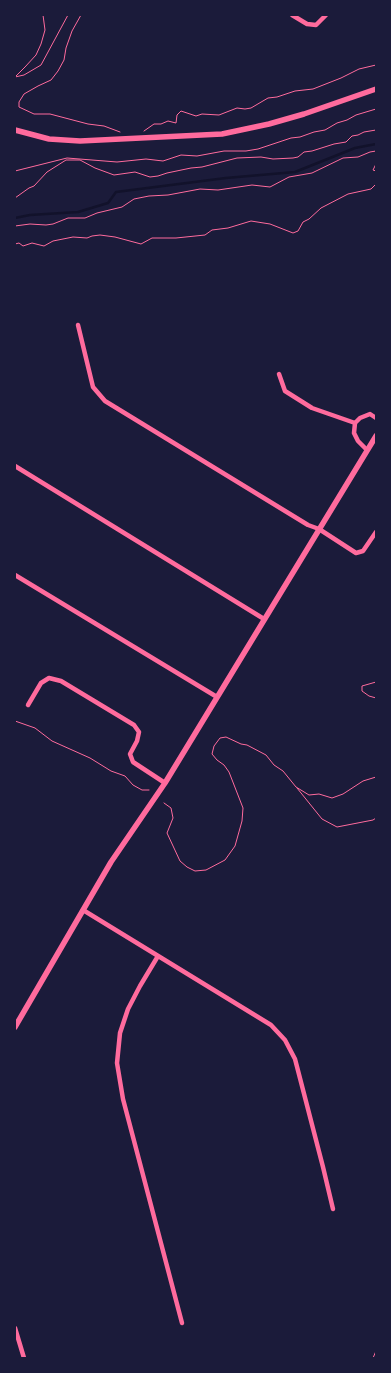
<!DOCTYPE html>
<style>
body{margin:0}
#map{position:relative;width:391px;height:1373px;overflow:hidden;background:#1b1b3a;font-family:Lato,sans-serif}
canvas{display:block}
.frame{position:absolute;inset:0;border:16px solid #1b1b3a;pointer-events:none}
</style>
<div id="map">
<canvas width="391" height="1373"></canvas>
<div class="frame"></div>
</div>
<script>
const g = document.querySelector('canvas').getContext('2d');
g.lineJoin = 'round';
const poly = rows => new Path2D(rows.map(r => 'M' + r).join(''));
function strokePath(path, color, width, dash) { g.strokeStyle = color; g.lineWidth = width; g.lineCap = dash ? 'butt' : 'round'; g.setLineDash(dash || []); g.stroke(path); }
strokePath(poly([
 [15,218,30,215,78,212,108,203,116,192,226,178,295,172,355,148,376,144]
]), '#12122b', 2.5);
strokePath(poly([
 [81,15,72,31,66,48,64,60,58,71,51,80,38,86,24,94,19,102,19,107,34,114,50,114,88,124,104,126,120,132],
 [15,16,17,15],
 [16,76,25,67,36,55,41,44,45,30,43,15],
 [15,77,24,75,41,65,68,15],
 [144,131,154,124,161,124,168,121,176,123,177,115,181,111,196,116,202,114,219,115,237,108,245,109,251,108,268,98,277,97,295,91,313,89,341,78,359,69,376,65],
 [376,164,373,170,376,171],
 [15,171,67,158,117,162,146,159,163,161,181,155,197,156,224,151,246,151,258,149,291,138,300,137,314,132,325,130,337,123,347,120,356,115,376,109],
 [15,198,29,188,34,186,47,172,66,160,80,160,95,168,114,175,135,172,150,177,158,176,167,173,191,168,202,167,237,158,261,157,273,159,293,158,298,157,304,152,312,151,334,144,346,142,352,136,358,135,364,132,376,130],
 [15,226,30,224,46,225,53,224,68,218,85,218,97,213,122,207,134,199,149,196,168,195,200,189,218,190,252,185,270,187,289,177,312,173,343,158,358,157,370,152,376,151],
 [15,244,19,243,23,246,32,243,44,246,53,241,73,237,87,238,92,236,100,235,115,237,141,244,152,238,176,238,205,235,212,230,228,228,251,221,270,224,293,233,298,231,303,222,309,219,321,208,348,194,371,189,376,184],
 [376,682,362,686,362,691,369,696,376,698],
 [15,721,35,728,52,741,90,758,111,771,125,776,133,785,142,790,149,790],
 [297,788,322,819,337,827,373,820,376,818],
 [164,803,171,808,173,818,167,833,180,861,187,867,195,871,206,870,225,860,235,846,242,821,243,808,229,772,224,765,217,760,212,754,214,746,220,738,226,737,241,744,247,745,266,755,274,765,283,771,296,787,309,795,319,794,332,798,343,794,363,781,376,777],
 [373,1358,376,1351]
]), '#ff6b9d', 1);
strokePath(poly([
 [292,15,307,24,316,25,326,15],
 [78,325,93,387,105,401,308,525,319,529,356,553,363,551,376,532],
 [279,374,285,391,312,408,355,423],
 [367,450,358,441,354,433,355,423,360,418,370,414,376,418],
 [15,466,264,619],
 [15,575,217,697],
 [28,705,41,683,49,678,61,681,134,725,139,732,137,741,130,754,133,762,165,783],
 [83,910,271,1025,285,1040,295,1059,323,1167,333,1209],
 [158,956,140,986,128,1009,120,1033,117,1063,123,1099,182,1323],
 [15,1328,24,1358]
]), '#ff6b9d', 4.5);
strokePath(poly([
 [15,130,49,139,80,141,222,134,269,124,304,114,376,89],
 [15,1027,111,862,165,783,376,436]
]), '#ff6b9d', 5.5);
</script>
